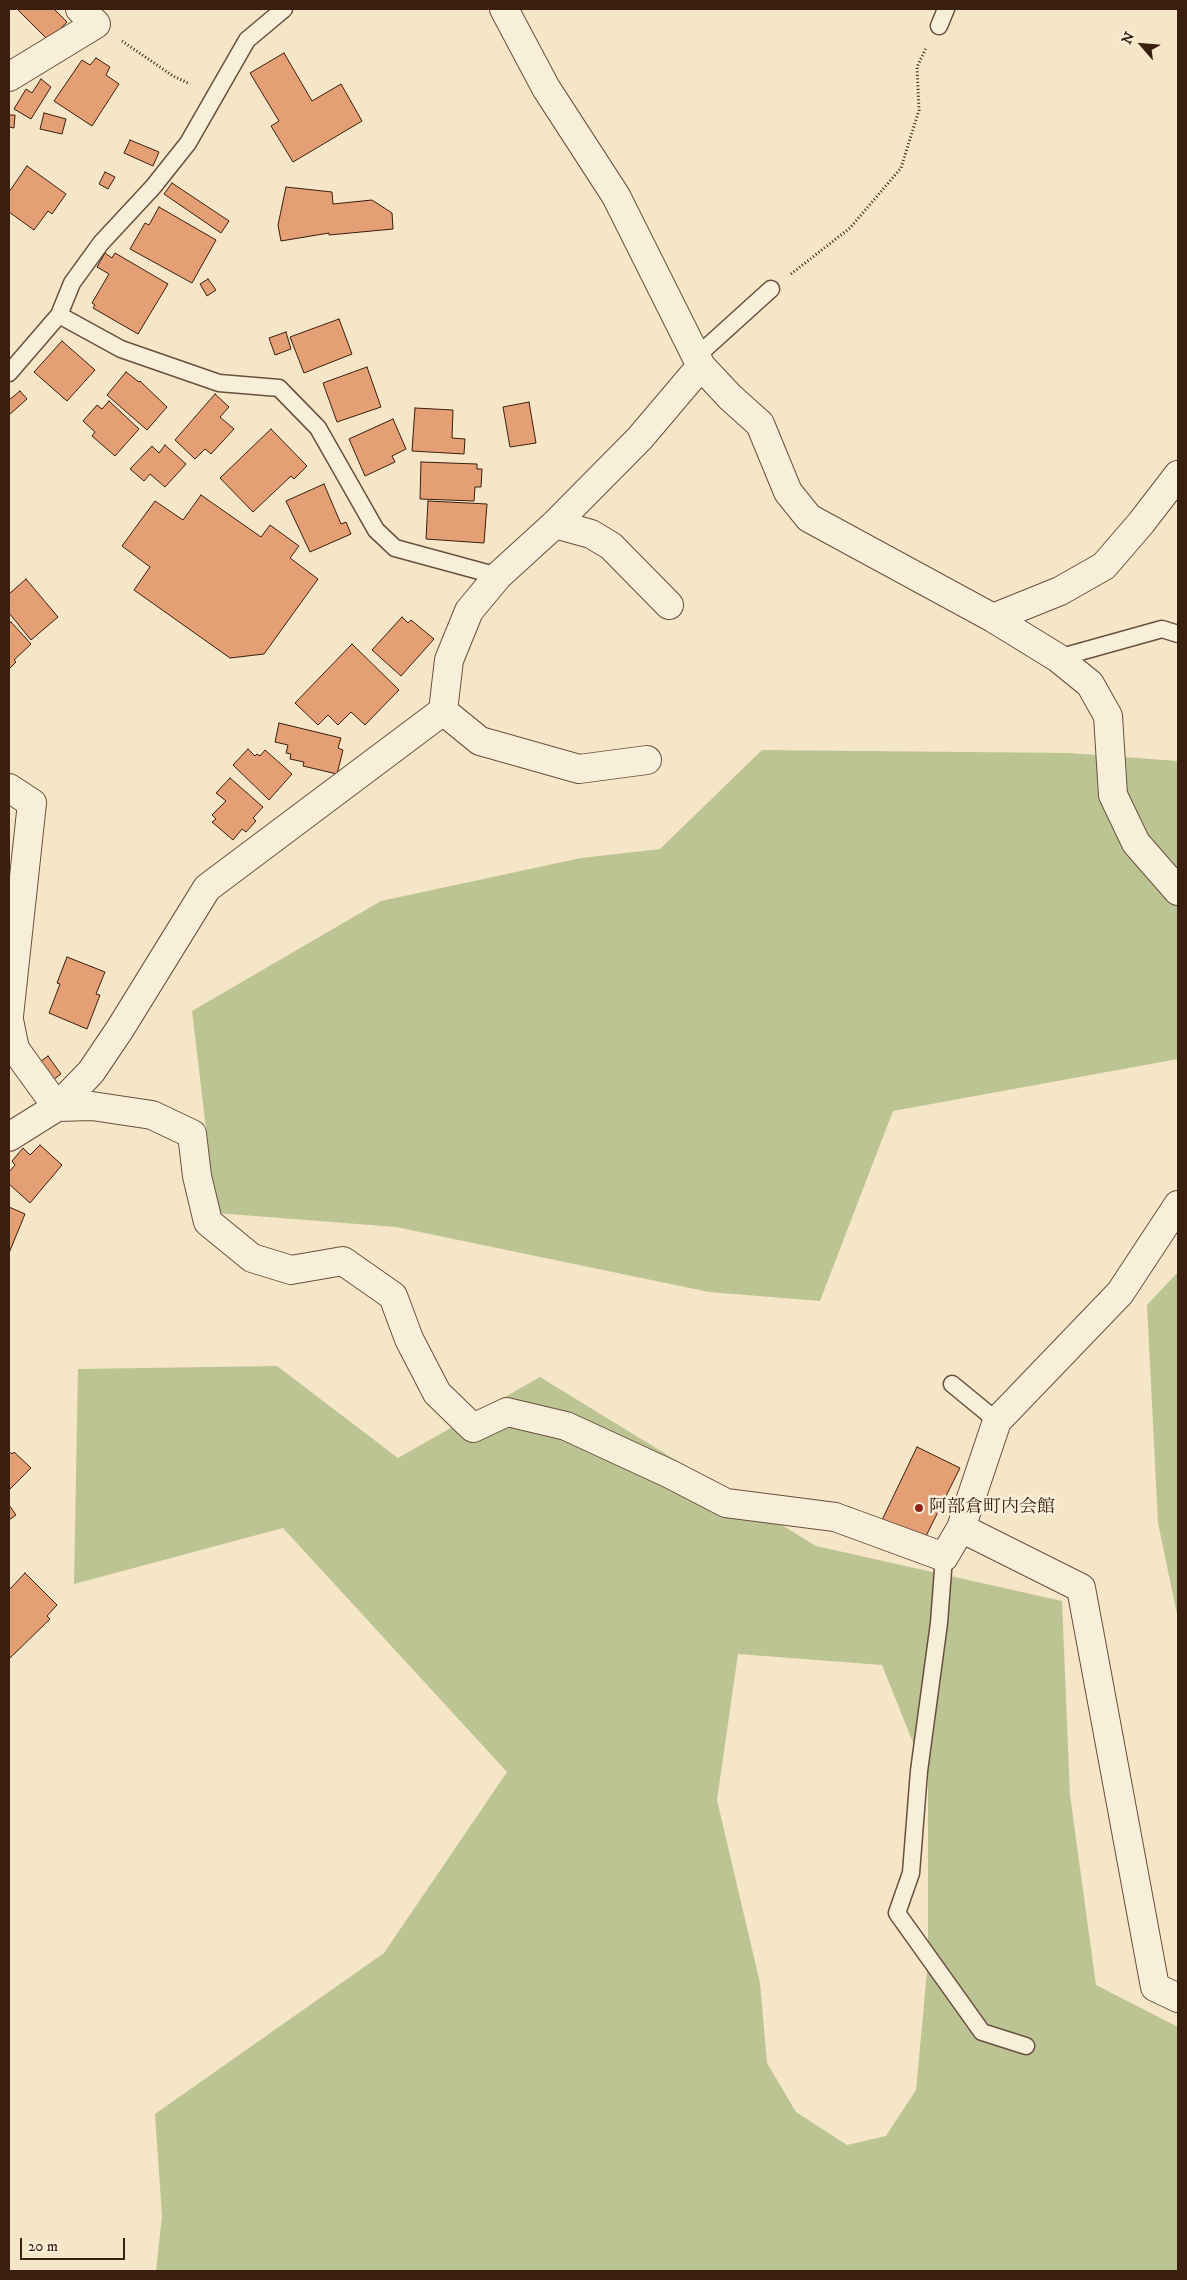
<!DOCTYPE html>
<meta charset="utf-8">
<style>
body{margin:0}
#map{position:relative;width:1187px;height:2280px;overflow:hidden;background:#f4e6c6;font-family:"IM FELL DW Pica",serif}
canvas{display:block}
.frame{position:absolute;inset:0;border:10px solid #3a1e0f;pointer-events:none}
.north{position:absolute;left:1117px;top:20px;width:50px;height:50px;-webkit-text-stroke:4px #f8efda;paint-order:stroke;rotate:297deg;font-size:14px;font-weight:700;line-height:20px;text-align:center;color:#3a1e0f}
.north::after{content:'';display:block;margin:auto;width:18px;height:22px;background:#3a1e0f;clip-path:polygon(50% 0,100% 100%,50% 72%,0 100%)}
.scale{position:absolute;left:20px;top:2238px;width:105px;height:22px;box-sizing:border-box;border:2px solid #3a1e0f;border-top:0;padding-left:6px;font-size:15px;line-height:18px;white-space:nowrap;color:#3a1e0f;-webkit-text-stroke:4px #f8efda;paint-order:stroke}
</style>
<div id="map">
<canvas width="1187" height="2280"></canvas>
<div class="frame"></div>
<div class="north">N</div>
<div class="scale">20 m</div>
</div>
<script>
const g = document.querySelector('canvas').getContext('2d');
g.lineJoin = 'round';
function paint(path, color) { g.fillStyle = color; g.fill(path, 'evenodd'); }
const poly = rows => new Path2D(rows.map(r => 'M' + r).join(''));
function strokePath(path, color, width, dash) { g.strokeStyle = color; g.lineWidth = width; g.lineCap = dash ? 'butt' : 'round'; g.setLineDash(dash || []); g.stroke(path); }
function label(font, color, halo, rows, align = 'center') {
  g.font = font + ' "IM FELL DW Pica","Noto Serif JP",serif'; g.lineWidth = 5; g.setLineDash([]); g.textBaseline = 'middle'; g.strokeStyle = halo; g.fillStyle = color; for (const [text, x, y, turn = 0] of rows) {
    g.save(); g.translate(x, y); g.rotate((+turn || 0) * Math.PI / 180); g.textAlign = isNaN(turn) ? turn : align; if (halo) g.strokeText(text, 0, 0); g.fillText(text, 0, 0); g.restore();
  }
}
paint(poly([
 [762,750,1069,753,1178,761,1178,1059,893,1111,820,1301,709,1292,396,1227,216,1213,192,1011,381,901,581,858,660,849],
 [1178,1272,1178,1619,1158,1523,1147,1305],
 [277,1366,398,1458,540,1377,816,1546,1062,1601,1070,1795,1096,1985,1178,2027,1178,2271,156,2271,162,2216,155,2114,384,1953,507,1772,283,1528,74,1584,78,1369],
 [738,1654,882,1665,928,1780,928,1961,916,2090,886,2136,847,2145,796,2112,767,2063,760,1983,717,1800]
]), '#bdc493');
const building = poly([
 [17,9,54,9,67,22,49,41,17,9],
 [284,53,312,101,341,84,362,121,293,162,271,126,279,121,250,73,284,53],
 [96,58,110,67,106,75,119,84,92,126,54,101,82,60,90,65,96,58],
 [41,79,51,87,31,119,14,109,26,89,32,93,41,79],
 [44,113,66,119,62,134,40,129,44,113],
 [9,115,15,115,14,128,9,127,9,115],
 [130,140,159,152,153,166,124,153,130,140],
 [27,166,66,194,52,214,48,211,34,230,9,212,9,192,27,166],
 [105,172,115,177,108,189,99,184,105,172],
 [172,183,229,221,221,233,164,194,172,183],
 [286,187,332,192,333,204,372,200,392,213,393,229,329,235,329,233,281,241,278,225,286,187],
 [159,207,216,240,192,283,130,249,145,223,149,225,159,207],
 [105,253,112,258,115,253,168,284,138,334,93,308,95,305,92,303,109,274,97,267,105,253],
 [208,279,216,290,207,296,200,284,208,279],
 [339,319,352,354,304,373,290,337,339,319],
 [286,332,291,349,275,355,269,338,286,332],
 [62,341,95,370,67,401,34,372,62,341],
 [367,367,381,407,337,422,323,383,367,367],
 [126,372,139,382,140,381,167,407,147,430,107,395,126,372],
 [20,391,27,399,9,415,9,400,20,391],
 [215,394,229,407,220,417,234,429,211,454,205,449,195,459,175,440,215,394],
 [109,401,139,429,115,456,92,436,95,432,83,421,97,405,102,409,109,401],
 [529,402,536,443,510,447,503,407,529,402],
 [415,408,453,410,452,438,465,439,464,454,412,451,415,408],
 [393,419,406,449,392,456,395,462,365,476,349,439,393,419],
 [271,429,307,466,294,479,291,476,253,512,220,478,271,429],
 [165,445,186,464,165,487,150,474,144,481,130,469,152,446,159,453,165,445],
 [421,462,477,464,477,469,482,469,481,487,475,487,474,501,420,499,421,462],
 [324,484,341,524,346,522,351,534,310,552,286,501,324,484],
 [201,495,261,537,270,525,299,546,290,558,318,579,264,654,230,658,134,590,150,567,122,546,155,501,183,520,201,495],
 [428,501,487,504,484,543,426,539,428,501],
 [26,579,58,617,31,640,9,613,9,594,26,579],
 [402,617,408,623,411,620,434,639,401,676,372,650,402,617],
 [11,622,31,644,14,660,16,662,9,669,9,624,11,622],
 [352,644,399,690,365,725,351,712,338,725,328,715,318,725,295,703,352,644],
 [279,723,341,738,338,748,343,750,337,774,303,766,304,762,290,759,291,754,286,753,288,745,275,742,279,723],
 [248,749,255,756,257,754,260,756,265,750,292,774,269,800,233,765,248,749],
 [230,778,263,807,253,818,256,821,246,832,242,829,233,840,212,822,216,819,212,815,226,801,216,793,230,778],
 [67,957,105,972,96,994,100,995,87,1029,49,1013,60,984,57,983,67,957],
 [48,1056,61,1074,53,1080,41,1061,48,1056],
 [40,1145,62,1165,30,1203,9,1184,9,1172,15,1165,12,1161,23,1148,30,1155,40,1145],
 [9,1207,25,1214,9,1253,9,1207],
 [917,1447,960,1468,924,1540,882,1520,917,1447],
 [9,1451,12,1454,14,1452,31,1468,9,1490,9,1451],
 [9,1505,16,1515,9,1520,9,1505],
 [25,1573,57,1605,47,1616,50,1619,9,1659,9,1590,25,1573]
]);
paint(building, '#e49f74');
strokePath(building, '#3a1e0f', 1);
const lane = poly([
 [939,26,946,9],
 [59,315,121,349,219,383,279,388,318,428,376,530,395,548,498,576],
 [697,356,771,289],
 [9,373,59,315,72,283,101,243,153,187,188,143,247,40,284,9],
 [1058,658,1162,629,1178,634],
 [952,1384,997,1421],
 [944,1557,939,1623,919,1771,911,1873,897,1913,982,2032,1026,2046]
]);
const street = poly([
 [504,9,546,88,616,196,701,366,730,397,760,424,788,492,809,518,993,618,1058,658,1090,684,1108,716,1113,795,1136,843,1178,891],
 [9,77,96,24,80,9],
 [555,524,591,534,611,546,669,605],
 [993,618,1060,591,1104,566,1141,523,1178,475],
 [443,711,480,741,579,769,647,760],
 [9,788,32,803,9,1016],
 [9,1020,15,1049,57,1107],
 [57,1107,92,1106,152,1115,192,1134,197,1176,208,1222,252,1258,291,1270,343,1261,393,1296,409,1339,437,1393,473,1428,507,1412,566,1426,670,1474,726,1503,835,1517,944,1557,961,1528],
 [9,1137,57,1107,91,1072,120,1029,207,888,443,711,449,660,469,611,498,576,555,524,640,438,701,366],
 [1178,1205,1120,1293,997,1421,961,1528,1081,1588,1155,1987,1178,1998]
]);
strokePath(lane, '#68503d', 19);
strokePath(street, '#68503d', 30);
strokePath(poly([
 [122,41,173,76,190,84],
 [791,274,850,228,901,168,919,110,917,67,926,48]
]), '#3a1e0f', 3, [1, 2.5]);
strokePath(lane, '#f8efda', 16);
strokePath(street, '#f8efda', 28);
for (const [x, y, r, color] of [
 [919,1508,5,"#8f2418"]
]) { const dot = new Path2D(); dot.arc(x, y, r, 0, 2 * Math.PI); g.fillStyle = color; g.fill(dot); strokePath(dot, '#f8efda', 2); }
label('18px', '#3a1e0f', '#f8efda', [
 ["阿部倉町内会館",929,1508]
], 'left');
</script>
